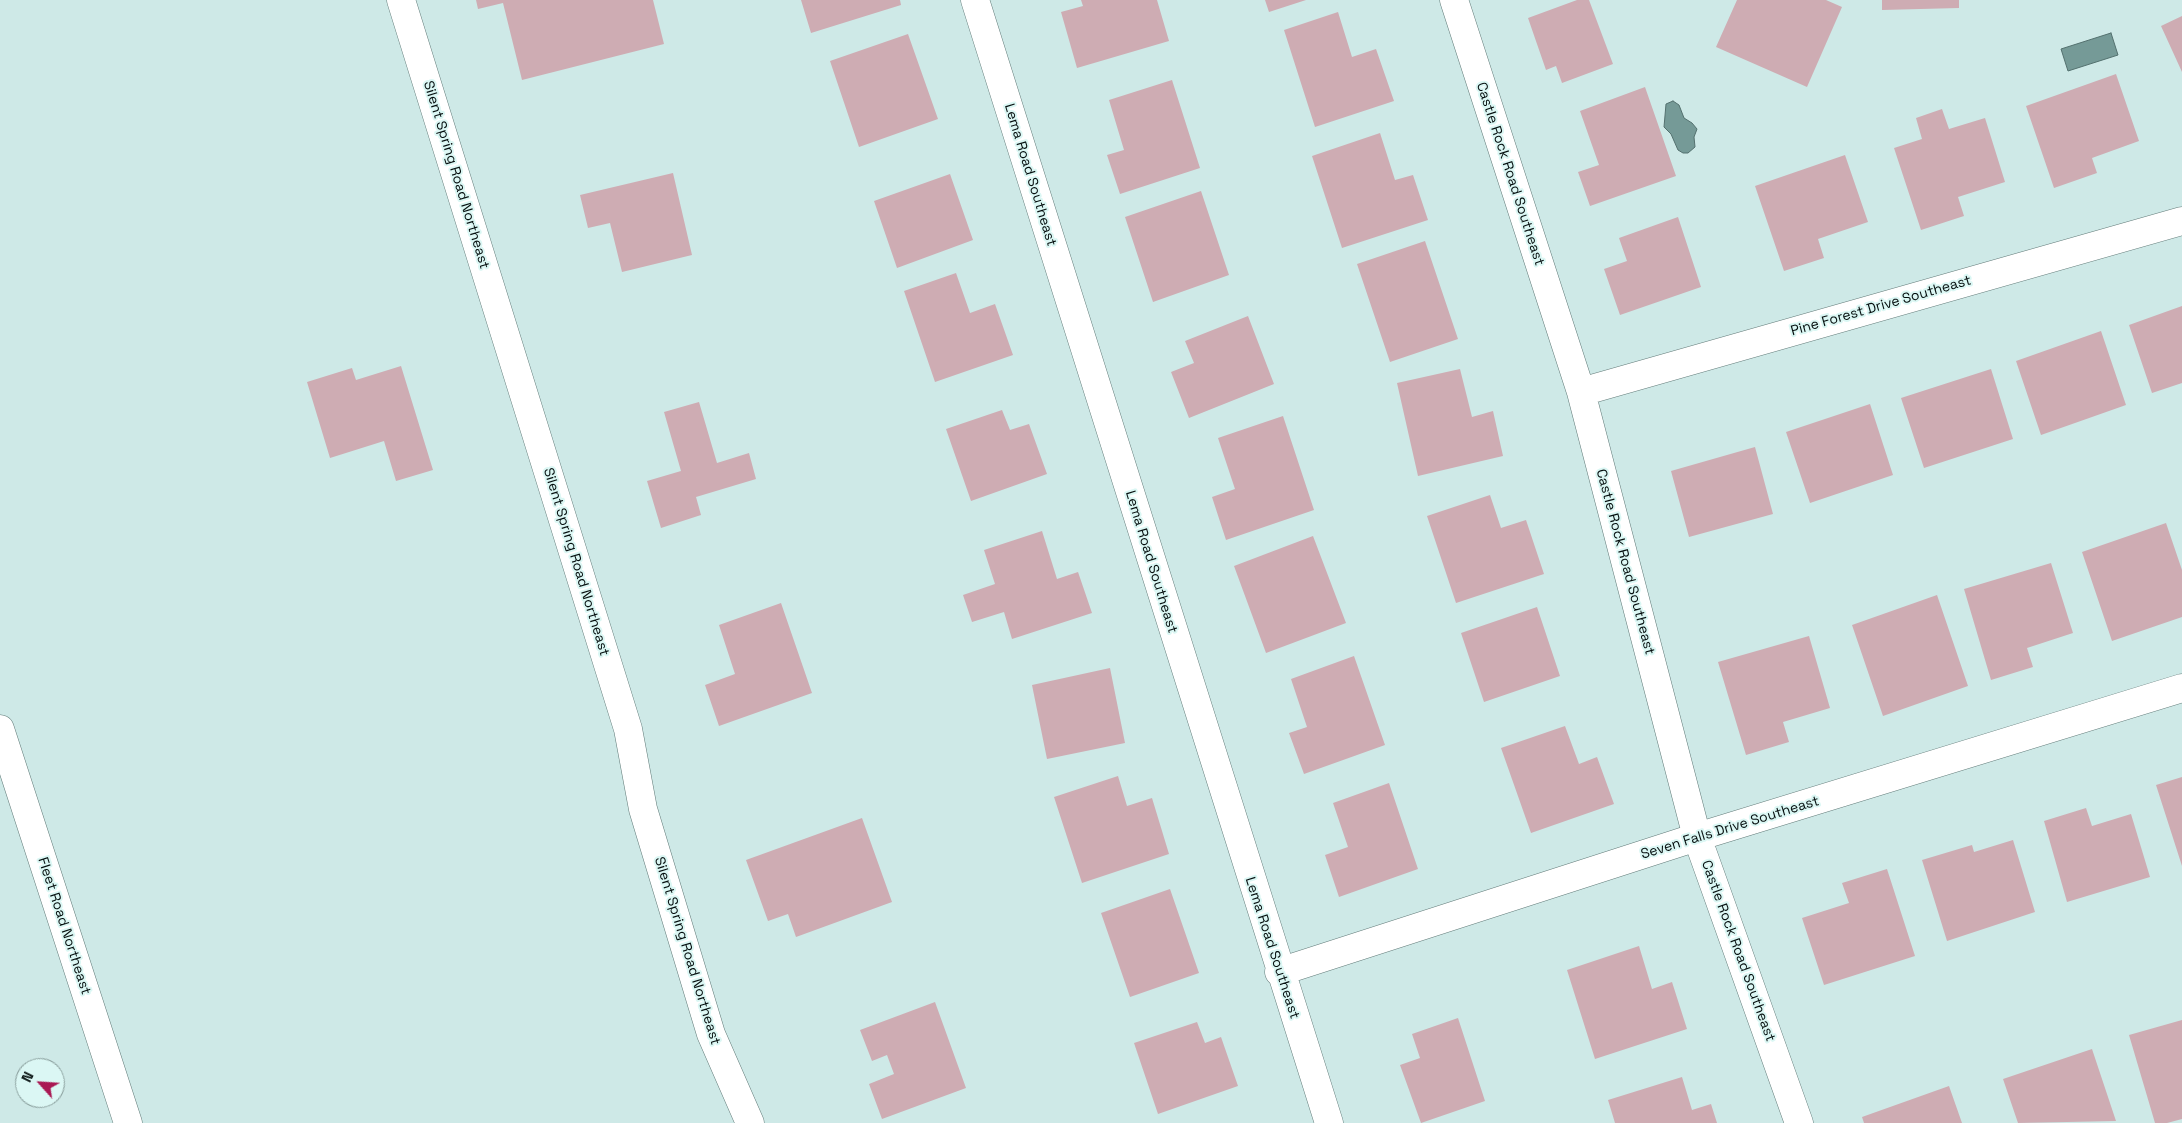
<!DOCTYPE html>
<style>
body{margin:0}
#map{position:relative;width:2182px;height:1123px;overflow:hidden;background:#cee9e7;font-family:"Space Grotesk",sans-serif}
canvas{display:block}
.north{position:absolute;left:15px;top:1058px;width:50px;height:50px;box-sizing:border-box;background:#dbf7f4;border:1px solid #859a98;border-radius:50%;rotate:296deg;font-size:14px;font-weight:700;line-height:20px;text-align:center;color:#050e0e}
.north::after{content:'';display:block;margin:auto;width:18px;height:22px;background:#a91853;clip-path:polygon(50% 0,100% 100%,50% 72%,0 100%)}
</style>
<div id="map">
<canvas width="2182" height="1123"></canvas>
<div class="north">N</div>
</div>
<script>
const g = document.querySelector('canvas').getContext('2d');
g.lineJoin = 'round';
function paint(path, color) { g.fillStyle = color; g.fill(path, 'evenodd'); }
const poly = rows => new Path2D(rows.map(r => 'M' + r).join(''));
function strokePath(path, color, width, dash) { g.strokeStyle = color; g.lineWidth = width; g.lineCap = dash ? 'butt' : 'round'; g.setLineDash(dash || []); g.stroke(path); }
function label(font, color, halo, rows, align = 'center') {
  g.font = font + ' "Space Grotesk",sans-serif'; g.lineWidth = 4; g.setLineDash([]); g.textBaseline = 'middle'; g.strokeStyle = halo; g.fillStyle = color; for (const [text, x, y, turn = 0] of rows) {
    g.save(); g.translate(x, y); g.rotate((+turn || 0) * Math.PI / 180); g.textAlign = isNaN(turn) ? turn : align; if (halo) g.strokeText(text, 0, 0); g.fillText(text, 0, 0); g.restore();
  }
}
const water = poly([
 [2111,33,2118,55,2068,71,2061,49,2111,33],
 [1673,101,1679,105,1684,118,1692,123,1697,129,1694,137,1695,147,1688,153,1683,153,1678,150,1671,134,1664,127,1666,104,1673,101]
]);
paint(water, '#759a97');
strokePath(water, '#53706e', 1);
paint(poly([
 [476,0,653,0,664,44,522,80,503,3,478,9],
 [801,0,900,0,901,5,811,33],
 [1081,0,1157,0,1169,41,1077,68,1061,12,1083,6],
 [1265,0,1306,0,1269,12],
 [1577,0,1589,0,1613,64,1562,83,1556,66,1546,70,1528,18],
 [1737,0,1826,0,1842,7,1807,87,1716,47],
 [1882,0,1959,0,1959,8,1882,10],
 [1338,12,1352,57,1376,49,1394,101,1315,127,1284,30],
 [2182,16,2182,72,2161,26],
 [908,34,938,119,859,147,830,61],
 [2116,74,2139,141,2092,158,2097,173,2054,188,2026,106],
 [1172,80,1200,168,1120,194,1107,155,1124,150,1109,100],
 [1645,87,1676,176,1590,206,1578,172,1599,165,1580,111],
 [1942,109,1949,129,1985,118,2005,182,1958,197,1964,216,1921,230,1894,148,1922,139,1916,118],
 [1380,133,1395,180,1413,175,1428,220,1342,248,1312,156],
 [1845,155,1868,222,1818,239,1824,258,1784,271,1755,186],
 [673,173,692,255,622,272,610,223,588,228,580,195],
 [950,174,973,240,897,268,874,201],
 [1201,191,1229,275,1153,302,1125,217],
 [1678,217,1701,287,1620,315,1604,269,1627,261,1619,238],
 [1425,241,1458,339,1390,362,1357,264],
 [956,273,970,313,995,304,1013,355,935,382,904,291],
 [2182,306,2182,383,2152,393,2129,325],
 [1248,316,1274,384,1189,418,1171,372,1194,363,1185,341],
 [2101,331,2126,405,2041,435,2016,361],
 [401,366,433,470,396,481,384,441,330,458,307,382,352,368,356,380],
 [1460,369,1472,417,1493,411,1503,456,1418,476,1397,383],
 [1991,369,2013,439,1924,468,1901,398],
 [699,402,717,463,749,453,756,479,696,497,701,515,661,528,647,481,681,471,664,412],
 [1870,404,1893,475,1810,503,1786,432],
 [1002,410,1010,430,1029,424,1047,474,971,501,946,429],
 [1283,416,1314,510,1226,540,1212,497,1235,489,1218,438],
 [1755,447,1773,514,1689,537,1671,471],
 [1490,495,1501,528,1526,520,1544,574,1456,603,1427,516],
 [2166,523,2182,570,2182,617,2112,641,2082,552],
 [1042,531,1057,579,1078,572,1092,613,1012,639,1004,612,972,622,963,595,995,584,984,550],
 [1313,536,1346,623,1266,653,1234,566],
 [2051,563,2073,633,2027,648,2033,667,1991,680,1964,589],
 [1937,595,1968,686,1883,716,1852,625],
 [781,603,812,693,719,726,705,685,735,674,719,625],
 [1537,607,1560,676,1484,702,1461,633],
 [1809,636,1830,708,1783,722,1789,742,1746,755,1718,662],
 [1354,656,1385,745,1304,774,1289,733,1307,727,1291,679],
 [1110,668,1125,743,1047,759,1032,685],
 [1565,726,1579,764,1597,757,1614,804,1531,833,1501,748],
 [1118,776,1127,806,1152,798,1169,854,1082,883,1054,797],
 [2182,777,2182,866,2156,785],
 [1389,783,1418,869,1339,897,1325,855,1348,847,1333,803],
 [2086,808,2092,826,2131,814,2150,877,2067,902,2044,821],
 [862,818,892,902,796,937,788,914,768,921,746,860],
 [2013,840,2035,912,1947,941,1922,860,1972,845,1974,852],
 [1887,869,1915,956,1824,985,1802,918,1849,903,1842,883],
 [1170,889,1199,973,1130,997,1101,913],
 [1639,946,1652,989,1672,982,1687,1029,1595,1059,1567,970],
 [935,1002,966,1088,882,1119,869,1084,894,1074,887,1055,872,1061,860,1030],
 [1458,1018,1485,1101,1421,1123,1400,1065,1420,1058,1412,1034],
 [2182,1020,2182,1119,2167,1123,2155,1123,2129,1035],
 [1197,1022,1205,1043,1221,1037,1238,1086,1158,1114,1134,1043],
 [2092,1049,2116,1121,2018,1123,2003,1079],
 [1682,1077,1692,1110,1711,1104,1717,1123,1615,1123,1608,1100],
 [1949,1086,1962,1123,1864,1123,1862,1117]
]), '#ceacb3');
const street = poly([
 [401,0,628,729,643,809,711,1034,750,1123],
 [975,0,1329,1123],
 [1454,0,1581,392,1697,837,1799,1123],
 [1581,392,2182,221],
 [0,729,128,1123],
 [1279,972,1697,837,2182,688]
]);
strokePath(street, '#637c7a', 29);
strokePath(street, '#fff', 28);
label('14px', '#050e0e', '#dbf7f4', [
 ["Castle Rock Road Southeast",1510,174,72],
 ["Silent Spring Road Northeast",456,175,73],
 ["Lema Road Southeast",1030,175,73],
 ["Pine Forest Drive Southeast",1881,306,-16],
 ["Silent Spring Road Northeast",576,562,73],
 ["Lema Road Southeast",1151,562,73],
 ["Castle Rock Road Southeast",1625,562,75],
 ["Seven Falls Drive Southeast",1730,828,-17],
 ["Fleet Road Northeast",64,926,72],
 ["Lema Road Southeast",1272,948,72],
 ["Silent Spring Road Northeast",687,951,73],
 ["Castle Rock Road Southeast",1738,951,70]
]);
</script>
